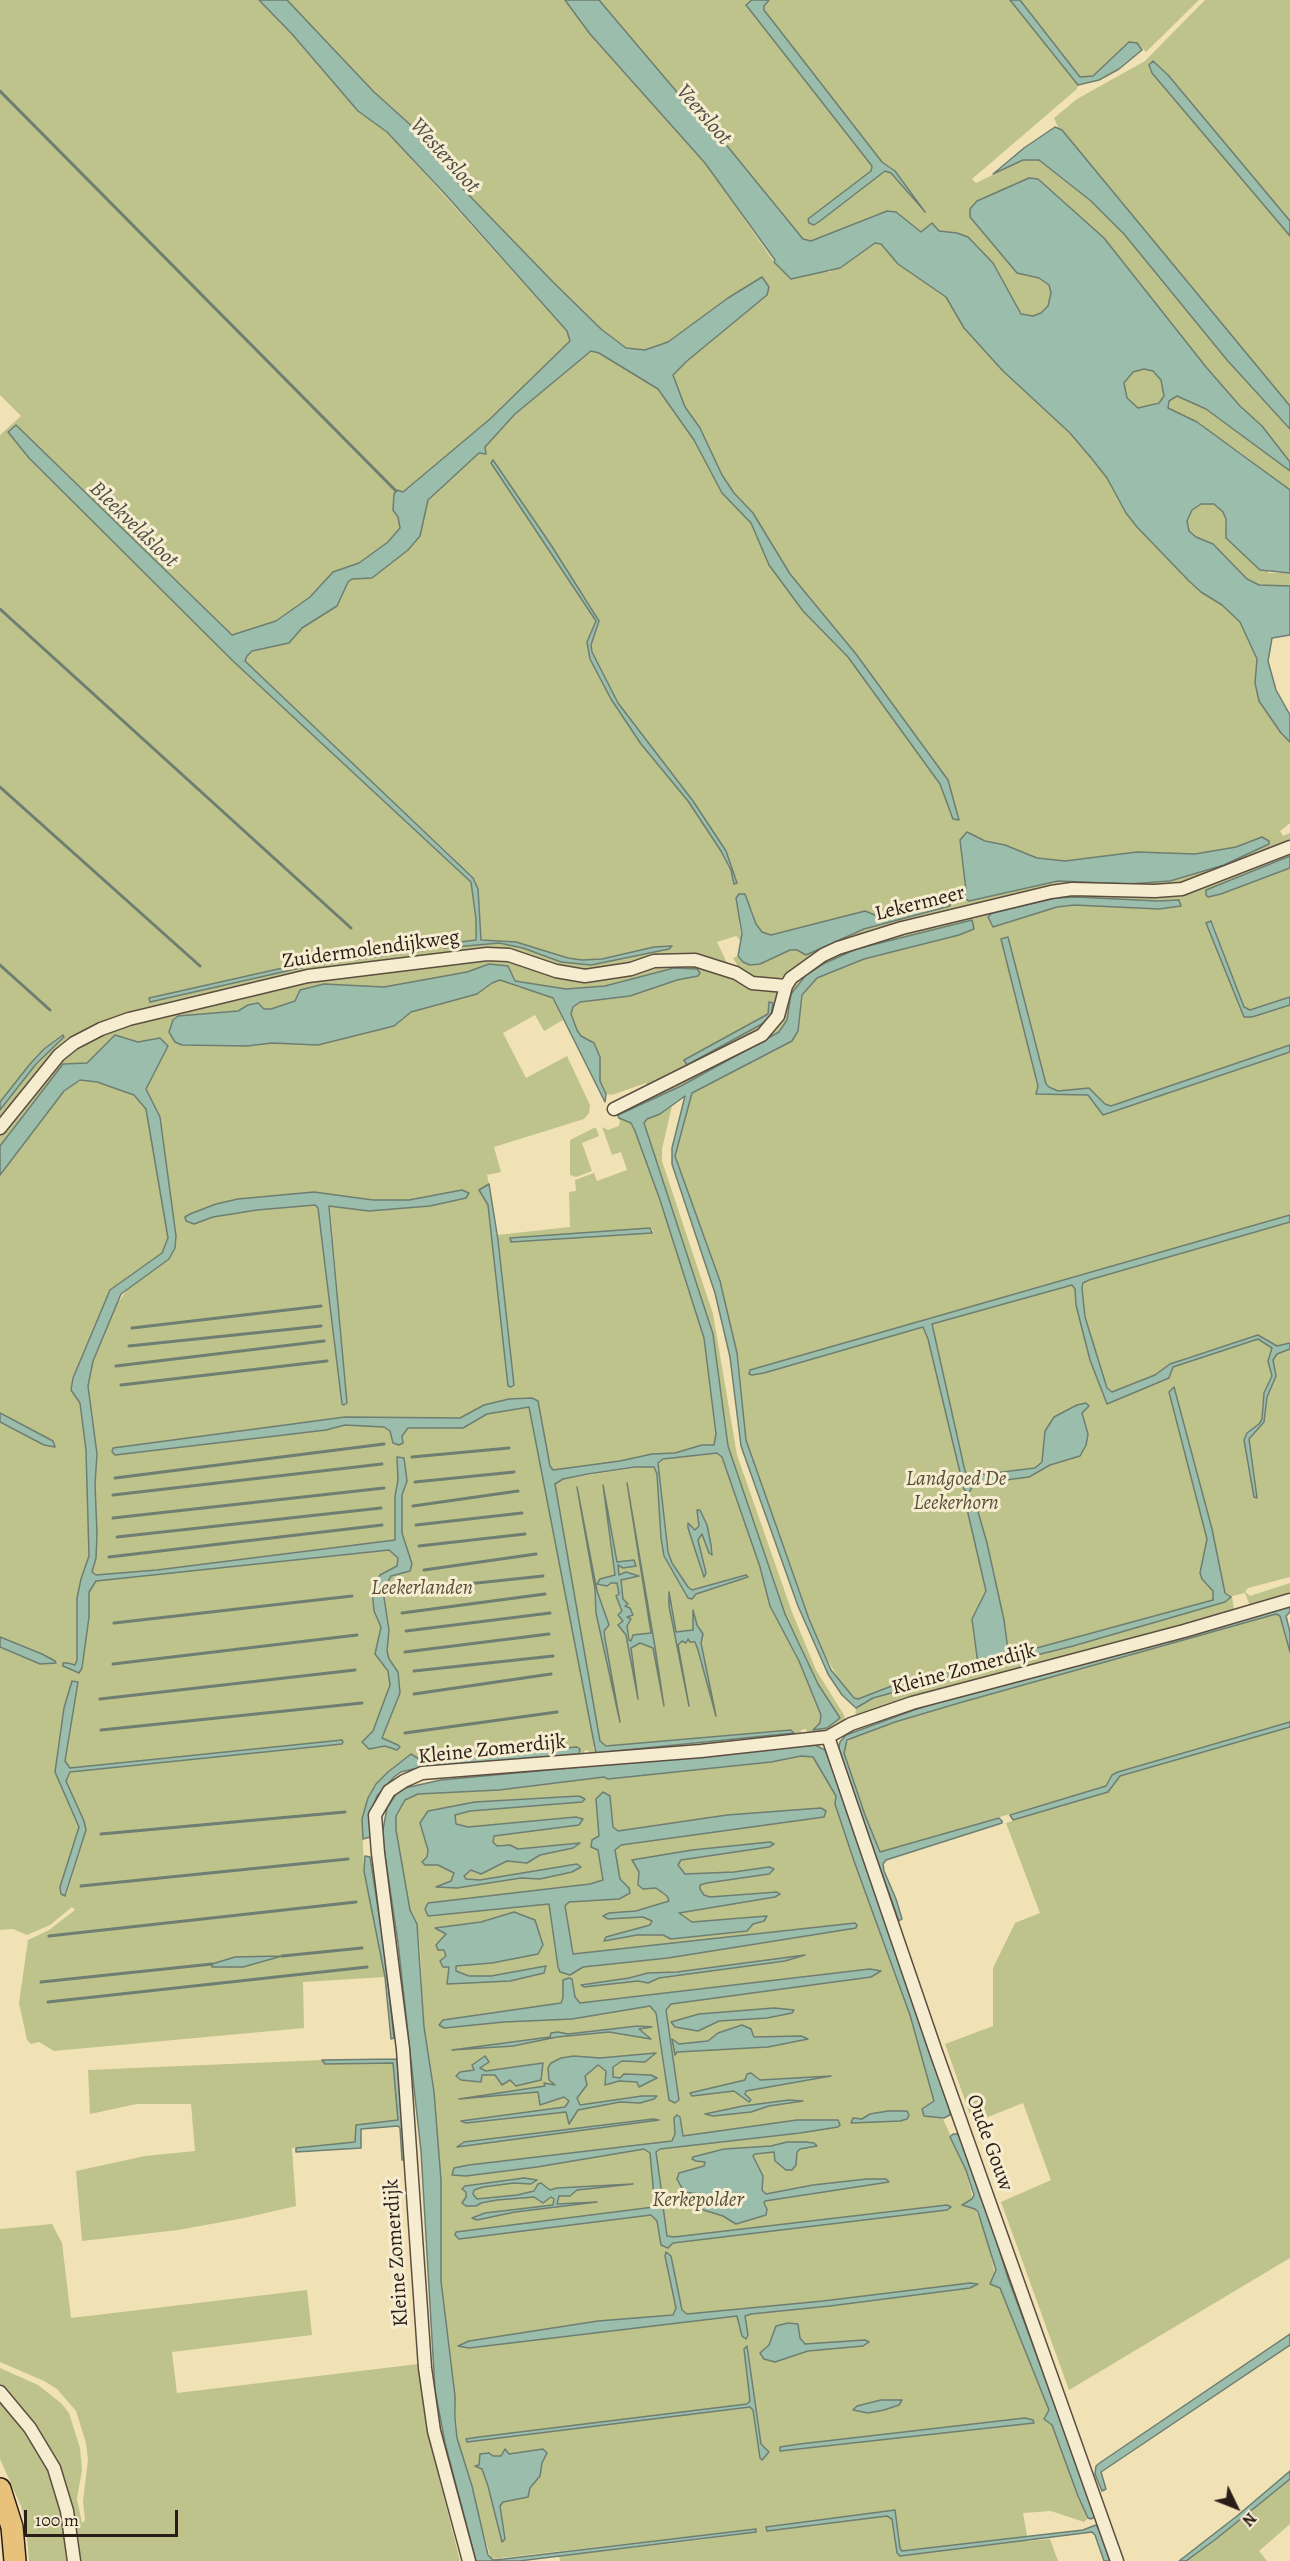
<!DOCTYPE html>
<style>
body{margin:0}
#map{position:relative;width:1290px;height:2561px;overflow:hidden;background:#f1e2b6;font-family:Alegreya,serif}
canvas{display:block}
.north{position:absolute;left:1206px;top:2477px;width:60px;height:60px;-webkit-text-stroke:4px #f6ecd0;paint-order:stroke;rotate:133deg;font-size:16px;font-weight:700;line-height:24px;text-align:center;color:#2a1d18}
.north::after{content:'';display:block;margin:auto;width:21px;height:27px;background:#2a1d18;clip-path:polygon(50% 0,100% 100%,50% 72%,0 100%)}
.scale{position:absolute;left:24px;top:2510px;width:154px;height:27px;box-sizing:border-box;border:3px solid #2a1d18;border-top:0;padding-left:8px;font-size:18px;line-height:21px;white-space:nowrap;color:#2a1d18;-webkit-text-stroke:4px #f6ecd0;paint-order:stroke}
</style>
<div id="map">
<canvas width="1290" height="2561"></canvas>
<div class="north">N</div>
<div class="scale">100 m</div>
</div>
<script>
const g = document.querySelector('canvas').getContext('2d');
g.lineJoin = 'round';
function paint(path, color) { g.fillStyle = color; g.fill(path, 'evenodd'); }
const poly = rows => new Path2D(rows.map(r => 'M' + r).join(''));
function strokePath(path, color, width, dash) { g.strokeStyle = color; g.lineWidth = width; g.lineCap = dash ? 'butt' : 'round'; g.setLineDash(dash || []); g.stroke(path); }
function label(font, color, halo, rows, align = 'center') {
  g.font = font + ' Alegreya,serif'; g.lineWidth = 6; g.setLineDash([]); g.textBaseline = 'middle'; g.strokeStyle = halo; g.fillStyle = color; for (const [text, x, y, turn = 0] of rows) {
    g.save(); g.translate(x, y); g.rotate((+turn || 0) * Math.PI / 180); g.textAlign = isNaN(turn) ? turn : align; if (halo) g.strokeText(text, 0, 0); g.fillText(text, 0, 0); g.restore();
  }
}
paint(poly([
 [0,0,259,0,292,34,358,111,387,132,570,335,570,341,567,346,490,419,403,492,397,490,394,494,400,528,388,542,359,563,333,572,310,597,276,621,232,635,16,425,8,432,29,458,233,661,471,882,476,919,475,940,444,948,480,940,478,889,475,881,447,852,248,667,245,661,247,656,252,651,289,643,302,628,337,606,348,582,352,578,372,578,408,550,415,543,428,500,479,453,515,414,591,351,599,353,658,388,769,287,762,277,728,298,668,342,645,350,626,348,601,329,553,282,463,189,435,147,374,92,287,0,565,0,705,163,774,262,830,272,875,243,881,244,921,278,940,291,946,297,964,328,1003,371,1070,433,1092,459,1107,478,1126,513,1137,527,1189,581,1201,592,1222,605,1240,622,1257,659,1255,683,1259,701,1281,733,1290,742,1290,823,1280,831,1283,836,1290,833,1290,844,1227,870,1164,888,1085,886,899,927,778,979,751,976,739,968,733,958,738,956,743,962,750,965,760,964,790,950,797,950,806,955,864,929,949,906,949,901,875,915,865,911,771,935,762,932,756,924,752,909,739,922,742,942,736,936,717,942,729,967,714,962,580,972,515,954,326,971,92,1029,0,1122,0,435,21,416,0,395],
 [541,537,587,600,599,621,591,645,592,652,608,684,618,703,693,801,726,851,737,884,734,884,731,870,721,851,688,801,641,744,611,699,590,659,587,642,596,621],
 [1262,837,1269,841,1243,856,1224,865,1170,881,1129,884,1058,881,974,900,964,898,966,890,960,840,979,838,1037,858,1065,861,1137,852,1195,854,1236,847],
 [599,0,752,0,746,6,872,166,871,171,809,223,813,225,885,171,891,173,923,212,892,168,882,162,811,72,764,10,765,3,769,0,1010,0,1078,85,1077,89,972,179,976,183,1023,160,1039,160,1091,201,1124,233,1227,360,1290,429,1290,462,1262,426,1240,406,1206,367,1104,238,1038,179,1028,178,1007,188,970,217,1017,273,1039,278,1049,285,1051,293,1048,306,1041,313,1034,316,1021,314,993,263,968,237,957,233,939,231,932,223,921,232,896,212,877,214,811,241,803,239,707,123,682,98],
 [1020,0,1199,0,1146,52,1137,43,1129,42,1093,76,1086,78,1079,77],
 [1205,0,1290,0,1290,221,1168,75,1155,62,1149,69,1290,236,1290,406,1058,127,1054,118,1077,99,1145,61],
 [1144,369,1153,371,1161,380,1164,390,1206,409,1290,471,1290,490,1237,450,1173,411,1158,402,1138,408,1127,398,1124,383,1133,372],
 [1201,504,1214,504,1223,512,1226,519,1225,528,1269,573,1290,573,1290,586,1259,585,1247,579,1213,544,1196,537,1189,531,1187,521,1192,510],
 [1290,849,1290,856,1205,891,1208,897,1221,894,1290,868,1290,997,1250,1010,1244,1007,1212,921,1206,923,1244,1017,1252,1017,1290,1005,1290,1045,1111,1106,1106,1104,1089,1088,1058,1091,1046,1084,1008,937,1001,939,1038,1086,1036,1094,1088,1095,1104,1115,1290,1052,1290,1215,805,1355,1070,1282,1075,1289,1075,1300,1106,1402,1145,1380,1115,1392,1108,1390,1085,1317,1082,1296,1084,1282,1290,1222,1290,1343,1277,1346,1258,1335,1188,1357,1170,1364,1163,1369,1176,1362,1259,1337,1279,1349,1290,1346,1290,1577,1248,1588,1245,1592,1250,1596,1290,1583,1290,1595,1250,1606,1245,1593,1232,1596,1234,1610,932,1694,855,1720,856,1708,873,1698,902,1690,902,1685,856,1699,840,1682,824,1653,809,1618,746,1440,737,1353,720,1281,675,1156,692,1093,792,1041,798,1031,802,995,817,978,864,959,959,935,974,929,971,920,845,953,811,971,798,983,791,995,787,1020,779,1032,681,1086,618,1116,631,1123,635,1131,660,1201,704,1338,716,1434,714,1445,702,1445,675,1453,652,1454,620,1461,553,1470,550,1466,538,1401,532,1398,509,1399,484,1405,460,1418,345,1417,114,1448,112,1452,115,1455,326,1430,345,1425,463,1428,487,1414,528,1406,531,1410,544,1480,558,1480,647,1466,663,1459,717,1453,722,1457,760,1567,770,1606,799,1661,821,1715,820,1723,813,1730,827,1728,840,1718,818,1684,785,1614,728,1446,713,1334,644,1123,647,1119,660,1114,672,1106,662,1149,662,1161,713,1314,737,1455,792,1612,816,1670,844,1715,846,1723,831,1732,817,1735,808,1734,806,1729,801,1730,800,1736,795,1739,599,1758,589,1754,588,1750,584,1751,585,1755,579,1754,578,1747,435,1759,419,1759,411,1754,376,1784,368,1798,362,1819,364,1871,385,1977,303,1982,304,2028,54,2051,39,2042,31,2044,27,2040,19,2003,28,1940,49,1930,75,1910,72,1907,50,1925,27,1935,13,1929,0,1930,0,1175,52,1106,72,1083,87,1080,125,1091,135,1095,146,1109,168,1238,162,1253,110,1290,73,1378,71,1390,80,1403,86,1450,97,1453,88,1386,89,1377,93,1361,117,1304,128,1288,169,1259,175,1248,176,1236,160,1117,146,1093,148,1080,167,1049,168,1046,160,1038,138,1042,115,1035,87,1063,63,1064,0,1146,0,1132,62,1058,97,1035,150,1017,312,979,468,959,505,958,562,976,592,979,659,964,688,962,731,975,754,989,777,990,780,996,776,1014,767,1027,756,1036,648,1091,646,1083,612,1095,606,1094,600,1081,600,1057,595,1045,581,1036,577,1030,571,1014,573,1007,579,1002,629,996,677,980,698,976,699,971,697,969,674,968,605,986,566,989,515,981,507,966,489,964,467,972,384,987,324,984,300,990,295,1001,271,1009,264,1009,258,1003,248,1005,238,1011,178,1016,173,1020,169,1032,175,1042,182,1045,247,1046,272,1043,318,1045,394,1026,411,1012,477,994,497,980,504,980,517,987,543,993,553,998,563,1020,544,1031,535,1015,503,1033,526,1078,567,1056,590,1105,589,1113,584,1119,494,1147,501,1172,487,1175,489,1184,479,1190,488,1205,508,1386,511,1387,514,1385,497,1235,570,1227,569,1192,576,1191,575,1180,594,1173,597,1181,627,1170,621,1152,612,1155,602,1127,608,1130,619,1126,620,1121,614,1112,761,1037,773,1028,779,1019,793,982,810,966,836,952,866,941,1033,900,1080,893,1181,893],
 [1076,897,1158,901,1179,900,1180,905,1159,909,1074,905,1057,907,994,927,988,917,992,913,1056,898],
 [769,1002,773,1003,771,1015,762,1024,687,1064,685,1060,768,1014],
 [462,1190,469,1193,466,1198,430,1206,369,1211,330,1205,347,1403,344,1405,342,1404,318,1208,315,1204,257,1210,213,1217,194,1224,186,1221,185,1217,190,1214,216,1204,238,1199,314,1192,373,1200,409,1200],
 [650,1228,653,1230,652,1233,511,1242,510,1239],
 [1226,1594,1231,1597,1225,1602,1002,1664,917,1686,915,1684,916,1681,1213,1601,1215,1597],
 [791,1730,794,1731,792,1735,596,1753,593,1747],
 [342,1740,341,1744,70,1772,66,1781,84,1821,86,1830,67,1894,65,1896,61,1894,60,1887,79,1827,55,1772],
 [594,1128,596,1128,599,1136,582,1143,592,1171,576,1177,570,1175,570,1140],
 [1276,1614,1280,1616,1290,1652,1290,1722,1118,1772,1112,1775,1106,1786,880,1852,865,1815,844,1753,844,1746,851,1738,895,1722,959,1703],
 [1290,1727,1290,2258,1069,2390,1001,2202,1051,2180,1023,2103,973,2123,945,2044,993,2026,993,1968,1015,1923,1040,1913,1006,1823,1109,1791,1120,1776],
 [801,1756,809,1756,817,1761,836,1796,835,1804,854,1861,910,2015,935,2101,966,2170,975,2209,986,2233,995,2274,1049,2410,1045,2419,1052,2425,1088,2518,1084,2522,1051,2511,1023,2513,1028,2541,1050,2539,1058,2561,560,2561,559,2556,700,2540,756,2532,756,2529,491,2559,457,2438,455,2396,441,2282,441,2180,434,2092,424,2027,420,1949,417,1924,410,1910,396,1830,396,1816,405,1800,418,1794,499,1790,604,1777,608,1779,771,1762],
 [1025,2418,1034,2422,781,2451,781,2447,800,2444],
 [322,2060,325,2064,393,2063,398,2121,356,2125,356,2142,292,2148,296,2206,244,2218,178,2230,82,2241,76,2171,145,2156,195,2151,191,2104,137,2104,90,2114,88,2070],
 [52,2224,62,2243,71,2318,307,2290,312,2335,172,2352,177,2393,418,2364,426,2427,460,2561,77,2561,76,2527,66,2488,50,2448,38,2430,0,2387,0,2368,38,2385,61,2403,69,2413,80,2448,82,2470,77,2499,82,2523,85,2520,83,2501,88,2460,86,2443,76,2411,57,2389,44,2381,0,2362,0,2229],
 [0,2400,20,2422,51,2474,58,2498,67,2544,68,2561,29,2561,26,2527,21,2506,0,2459],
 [1290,2479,1290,2524,1259,2551,1267,2561,1186,2561]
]), '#bec28b');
const water = poly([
 [259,0,287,0,374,92,435,147,463,189,553,282,601,329,626,348,645,350,668,342,728,298,762,277,769,287,767,295,687,361,673,375,685,407,700,428,722,475,734,493,753,513,790,574,856,654,948,780,959,820,953,819,940,784,848,657,803,611,769,565,751,523,722,493,694,440,658,389,599,353,591,351,515,414,485,447,486,454,479,453,428,500,420,536,408,550,372,578,352,579,348,582,337,606,302,628,289,643,252,651,247,656,245,661,473,878,478,889,481,940,516,942,568,958,582,960,602,959,654,947,672,946,669,949,591,965,561,962,523,948,499,943,444,948,444,944,476,940,476,919,471,882,233,661,29,458,8,432,16,425,232,635,276,621,310,597,333,572,359,563,388,542,400,528,398,517,393,510,394,494,397,490,403,492,490,419,570,341,567,331,445,194,387,132,358,111,292,34,259,0],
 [565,0,599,0,682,98,728,147,803,239,811,241,887,211,896,212,921,232,932,223,939,231,957,233,968,237,993,263,1021,314,1033,316,1041,313,1048,306,1051,293,1049,285,1039,278,1017,273,970,217,970,209,977,201,1029,178,1038,179,1104,238,1206,367,1240,406,1262,426,1290,462,1290,471,1206,409,1177,396,1169,401,1168,408,1197,422,1290,490,1290,573,1260,570,1226,538,1226,519,1223,512,1214,504,1201,504,1192,510,1187,521,1189,531,1196,537,1213,544,1247,579,1259,585,1290,586,1290,635,1272,638,1268,661,1276,690,1290,715,1290,742,1281,733,1259,701,1255,683,1257,659,1240,622,1222,605,1201,592,1189,581,1137,527,1126,513,1107,478,1092,459,1070,433,1003,371,964,328,946,297,898,264,881,244,875,243,840,268,791,279,774,262,775,260,705,163,590,34,565,0],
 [1144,369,1153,371,1161,380,1164,396,1159,403,1138,408,1127,398,1124,383,1133,372,1144,369],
 [752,0,769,0,764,6,764,10,882,162,895,171,925,212,891,173,885,171,820,221,814,225,809,223,808,219,871,171,872,166,746,5,752,0],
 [1010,0,1020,0,1080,77,1093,76,1129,42,1137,43,1142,50,1119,69,1099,80,1078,85,1010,0],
 [1153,61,1168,75,1290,221,1290,236,1152,73,1149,65,1153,61],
 [1055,127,1062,130,1290,406,1290,429,1227,360,1124,234,1091,201,1039,160,1023,160,993,174,1024,148,1055,127],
 [493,460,551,545,599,621,591,645,592,652,618,703,693,801,726,851,737,883,734,884,731,870,721,851,688,801,641,744,611,699,590,659,587,642,596,621,491,463,493,460],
 [967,832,985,841,1005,845,1037,858,1065,861,1137,852,1195,854,1236,847,1262,837,1269,841,1269,844,1224,865,1170,881,1129,884,1058,881,969,901,964,898,966,890,960,840,967,832],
 [1290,856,1290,868,1221,894,1208,897,1206,895,1206,890,1290,856],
 [739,894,745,894,756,924,762,932,771,935,865,911,875,915,949,901,950,906,864,929,806,955,797,950,790,950,760,964,750,965,743,962,738,956,742,934,736,898,739,894],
 [1076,897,1158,901,1179,900,1181,906,1159,909,1074,905,1057,907,993,927,988,917,992,913,1056,898,1076,897],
 [972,920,974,929,959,935,864,959,817,978,802,995,798,1031,792,1041,692,1093,675,1156,720,1281,737,1353,746,1440,809,1619,831,1670,854,1698,858,1699,897,1684,902,1684,902,1690,873,1698,856,1708,842,1695,828,1674,798,1606,741,1446,730,1357,715,1293,672,1164,672,1148,685,1096,660,1114,647,1119,644,1123,713,1334,728,1446,785,1614,818,1684,840,1718,827,1728,813,1730,820,1723,821,1715,799,1661,770,1606,760,1567,722,1457,717,1453,663,1459,658,1463,668,1552,672,1563,688,1587,692,1590,746,1575,748,1577,696,1594,692,1599,688,1598,664,1556,661,1538,657,1474,654,1467,635,1467,588,1474,563,1479,555,1484,600,1741,606,1746,791,1730,794,1733,596,1753,529,1407,487,1414,463,1428,408,1428,402,1436,403,1443,399,1445,393,1443,390,1431,384,1427,345,1425,326,1430,115,1455,112,1452,113,1448,345,1417,460,1418,484,1405,509,1399,532,1398,538,1401,550,1466,553,1470,620,1461,652,1454,675,1453,702,1445,714,1445,716,1434,704,1338,660,1200,635,1131,631,1123,619,1118,618,1115,681,1086,779,1032,787,1020,791,994,806,975,823,964,856,949,972,920],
 [1211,921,1244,1007,1250,1010,1290,997,1290,1005,1252,1017,1244,1017,1206,923,1211,921],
 [1008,937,1046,1084,1049,1087,1058,1091,1089,1088,1105,1104,1111,1106,1290,1045,1290,1052,1103,1115,1088,1095,1036,1094,1038,1086,1001,939,1008,937],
 [426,947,427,950,309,966,150,1002,149,998,305,963,426,947],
 [489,964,508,966,515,981,566,989,605,986,674,968,697,969,700,973,698,976,677,980,630,996,580,1002,573,1007,571,1014,577,1030,581,1036,594,1043,600,1057,600,1081,606,1094,605,1102,553,998,500,980,492,983,477,994,411,1012,394,1026,318,1045,272,1043,247,1046,182,1045,175,1042,169,1032,173,1020,178,1016,238,1011,248,1005,258,1003,264,1009,271,1009,295,1001,300,990,324,984,384,987,467,972,489,964],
 [769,1002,773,1003,771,1015,762,1024,687,1065,684,1060,768,1014,769,1002],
 [63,1035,64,1037,36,1064,0,1110,0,1102,30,1064,44,1049,63,1035],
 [115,1035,138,1042,160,1038,168,1046,146,1089,160,1117,176,1236,175,1248,169,1259,121,1294,93,1361,88,1386,97,1454,95,1484,97,1534,96,1558,92,1572,96,1575,157,1570,395,1540,395,1496,398,1480,397,1457,404,1458,407,1481,402,1495,402,1533,412,1564,410,1571,391,1576,383,1591,389,1630,387,1651,389,1659,398,1672,400,1693,382,1738,398,1745,400,1747,397,1750,385,1746,369,1749,362,1742,373,1731,390,1685,388,1671,375,1654,381,1627,374,1611,372,1590,380,1575,397,1566,398,1558,389,1550,96,1581,89,1592,89,1617,82,1668,79,1673,63,1666,63,1663,68,1663,75,1665,77,1660,77,1598,81,1579,89,1556,86,1450,80,1403,71,1390,73,1378,110,1290,162,1253,168,1238,146,1109,134,1095,97,1082,80,1080,64,1091,0,1175,0,1146,63,1064,87,1063,115,1035],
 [489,1184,498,1240,514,1385,511,1387,508,1386,488,1205,479,1190,489,1184],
 [462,1190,469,1193,466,1198,430,1206,369,1211,329,1206,347,1403,344,1405,342,1404,318,1208,315,1205,257,1210,213,1217,194,1224,186,1221,185,1217,190,1214,216,1204,238,1199,314,1192,373,1200,409,1200,462,1190],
 [1290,1215,1290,1222,1089,1280,1083,1283,1082,1288,1085,1317,1107,1388,1112,1392,1155,1375,1170,1364,1258,1335,1277,1346,1290,1343,1290,1349,1277,1354,1273,1360,1276,1376,1267,1397,1264,1422,1249,1439,1257,1498,1254,1497,1244,1440,1247,1433,1259,1424,1262,1419,1264,1393,1272,1376,1268,1361,1272,1348,1258,1339,1173,1367,1169,1378,1107,1404,1090,1360,1076,1305,1075,1289,1072,1285,932,1324,965,1471,969,1476,1035,1468,1042,1462,1045,1431,1054,1417,1077,1405,1086,1403,1089,1406,1082,1413,1088,1434,1086,1445,1080,1456,1050,1465,1029,1477,974,1484,968,1494,964,1489,928,1339,923,1327,764,1373,752,1375,749,1374,750,1370,1290,1215],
 [650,1228,652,1233,511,1242,510,1238,650,1228],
 [1174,1387,1212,1529,1225,1593,1231,1597,1225,1602,1073,1646,916,1685,916,1681,978,1664,972,1619,986,1591,967,1509,970,1504,976,1505,987,1543,1004,1620,1008,1650,1011,1655,1213,1600,1213,1591,1202,1579,1200,1573,1207,1539,1169,1392,1174,1387],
 [0,1413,53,1441,55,1447,44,1445,0,1422,0,1413],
 [627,1483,655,1647,664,1706,653,1648,640,1643,631,1648,638,1699,626,1635,618,1625,623,1621,618,1615,622,1611,616,1596,619,1594,617,1583,611,1583,607,1586,597,1584,600,1579,615,1575,603,1485,617,1562,634,1560,636,1566,623,1568,618,1565,619,1575,626,1572,639,1576,621,1580,623,1599,628,1604,625,1606,630,1608,633,1615,627,1617,631,1619,627,1626,629,1640,631,1641,633,1635,651,1633,627,1483],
 [577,1487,597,1591,609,1625,604,1631,605,1639,620,1722,596,1613,595,1589,577,1487],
 [697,1510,700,1510,707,1525,711,1545,712,1555,709,1553,702,1534,698,1540,706,1573,704,1577,688,1528,688,1523,695,1530,699,1526,697,1510],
 [669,1592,676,1632,693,1630,693,1610,697,1625,703,1634,701,1643,716,1716,698,1650,695,1642,690,1642,688,1639,686,1643,682,1641,678,1645,689,1706,669,1606,669,1592],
 [1290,1607,1290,1612,1286,1616,1290,1632,1290,1652,1280,1616,1276,1614,959,1703,895,1722,847,1740,844,1753,865,1815,880,1852,999,1818,1002,1821,1002,1823,886,1860,883,1864,884,1871,896,1899,902,1919,899,1921,838,1751,840,1742,846,1735,925,1706,1290,1607],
 [0,1637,42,1654,55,1661,56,1663,40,1664,0,1647,0,1637],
 [72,1681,78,1682,65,1761,70,1768,342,1740,343,1742,342,1744,70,1772,66,1781,84,1821,86,1830,65,1896,61,1894,60,1887,79,1827,55,1772,64,1708,72,1681],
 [1290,1722,1290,1727,1120,1776,1108,1792,1013,1820,1010,1815,1106,1786,1112,1775,1118,1772,1290,1722],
 [815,1745,825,1750,831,1764,950,2107,950,2115,944,2118,924,2116,922,2109,934,2101,910,2015,854,1861,835,1804,836,1796,813,1757,801,1756,771,1762,608,1779,604,1777,499,1790,418,1794,405,1800,396,1816,396,1830,410,1910,417,1924,424,2027,434,2092,441,2180,441,2281,455,2396,455,2418,457,2438,472,2486,488,2555,493,2560,504,2559,756,2529,756,2532,519,2561,476,2561,445,2443,435,2390,421,2151,398,1943,382,1835,387,1808,396,1794,405,1788,441,1780,815,1745],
 [577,1747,580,1749,579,1754,418,1768,401,1772,394,1777,377,1796,371,1812,370,1837,363,1839,362,1819,368,1798,376,1784,388,1772,411,1754,419,1759,435,1759,577,1747],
 [603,1792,610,1796,613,1827,618,1831,727,1815,821,1808,826,1811,824,1817,621,1845,615,1850,620,1879,629,1888,630,1893,619,1899,569,1902,565,1906,573,1954,855,1923,857,1925,856,1928,668,1958,583,1967,570,1975,560,1972,558,1967,549,1904,428,1916,425,1909,428,1903,590,1884,603,1880,598,1850,591,1847,592,1840,599,1836,596,1799,603,1792],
 [579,1796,585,1799,582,1802,470,1811,455,1815,456,1824,468,1827,576,1817,583,1819,579,1825,494,1836,493,1842,497,1846,510,1845,518,1849,580,1843,573,1848,540,1855,527,1863,507,1861,481,1874,471,1870,464,1876,466,1879,480,1880,577,1864,581,1867,572,1872,540,1879,521,1878,457,1888,436,1887,451,1881,454,1873,438,1865,425,1865,422,1862,427,1857,428,1850,420,1823,428,1811,475,1802,579,1796],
 [770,1842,774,1844,769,1847,681,1860,678,1865,685,1874,734,1872,769,1867,774,1869,769,1874,707,1883,700,1885,700,1889,704,1895,710,1897,777,1892,780,1894,775,1897,679,1913,692,1922,767,1916,764,1921,753,1924,747,1931,671,1939,663,1935,637,1935,604,1941,606,1937,650,1925,652,1921,643,1917,608,1919,603,1916,609,1913,636,1911,669,1901,667,1896,656,1888,643,1889,638,1885,639,1872,632,1860,692,1850,770,1842],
 [365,1856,370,1857,384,1947,394,2038,391,2039,385,1977,364,1871,365,1856],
 [514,1912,535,1920,543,1945,538,1954,492,1963,456,1966,456,1971,469,1976,491,1976,546,1966,544,1973,510,1981,447,1984,449,1967,443,1967,440,1961,446,1956,444,1950,438,1950,436,1945,446,1934,435,1928,481,1922,514,1912],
 [805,1955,785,1961,659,1978,648,1983,638,1981,584,1987,581,1985,629,1978,648,1973,677,1972,805,1955],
 [282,1956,243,1967,212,1967,212,1964,235,1957,282,1956],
 [870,1969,881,1971,871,1977,671,2004,666,2010,679,2100,675,2103,669,2100,656,2013,650,2006,572,2019,504,2022,444,2028,439,2025,443,2020,561,2003,563,1998,563,1980,569,1978,572,1979,575,1997,580,2003,870,1969],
 [774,2008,794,2010,792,2013,767,2018,719,2021,698,2031,675,2027,671,2022,699,2014,774,2008],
 [742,2025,751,2029,754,2037,801,2036,808,2039,768,2047,677,2052,675,2055,672,2039,679,2044,708,2041,718,2033,742,2025],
 [638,2026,652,2027,639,2029,651,2039,609,2032,557,2037,513,2046,452,2050,550,2037,551,2033,558,2032,568,2034,638,2026],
 [656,2053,645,2062,622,2061,613,2067,613,2077,620,2078,624,2074,651,2075,657,2078,639,2087,637,2082,619,2081,605,2085,606,2071,598,2065,585,2076,587,2085,577,2098,580,2105,642,2096,657,2096,654,2099,640,2103,620,2102,578,2110,569,2124,566,2112,466,2123,461,2121,565,2107,569,2101,564,2097,540,2105,538,2092,459,2099,545,2086,544,2083,555,2085,549,2080,548,2068,551,2063,561,2058,574,2056,600,2058,656,2053],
 [485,2056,489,2062,480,2068,486,2071,543,2063,541,2080,516,2086,510,2080,502,2085,495,2075,482,2075,481,2082,461,2080,456,2076,460,2072,474,2070,472,2065,485,2056],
 [397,2059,405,2159,402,2160,400,2128,398,2126,361,2129,361,2148,296,2152,296,2148,355,2142,356,2125,398,2120,393,2063,325,2064,322,2060,397,2059],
 [751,2073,760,2080,831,2076,746,2091,745,2094,751,2100,749,2102,734,2091,692,2096,690,2093,745,2080,747,2074,751,2073],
 [789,2100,803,2101,769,2106,751,2112,713,2116,705,2114,743,2106,789,2100],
 [888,2111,907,2111,909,2115,907,2119,900,2121,851,2123,853,2118,862,2119,870,2114,888,2111],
 [677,2115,680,2117,683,2136,797,2120,838,2120,840,2125,838,2127,800,2133,660,2149,656,2152,662,2195,659,2198,654,2196,650,2153,644,2149,537,2167,466,2176,452,2175,454,2168,469,2165,672,2141,675,2134,674,2118,677,2115],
 [653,2119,659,2120,457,2147,464,2142,653,2119],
 [953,2134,958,2134,981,2191,1008,2278,1096,2516,1091,2519,1088,2518,1078,2496,1052,2425,1044,2419,1049,2410,1000,2288,990,2284,996,2270,978,2212,975,2209,962,2205,972,2199,974,2195,966,2170,950,2137,953,2134],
 [787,2142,806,2142,814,2143,817,2146,800,2149,797,2152,796,2165,792,2170,786,2170,775,2161,774,2152,755,2154,753,2156,763,2176,762,2190,766,2194,813,2185,867,2179,886,2179,889,2182,765,2201,764,2203,767,2209,766,2215,736,2224,723,2216,687,2205,704,2199,698,2194,684,2192,677,2179,679,2173,704,2166,705,2162,696,2161,692,2159,693,2157,724,2149,771,2146,787,2142],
 [524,2178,537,2180,531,2184,514,2183,483,2187,474,2190,473,2194,477,2199,517,2195,534,2191,538,2184,541,2183,550,2190,557,2188,633,2184,577,2190,570,2196,559,2196,557,2204,597,2202,515,2212,477,2220,472,2218,485,2213,553,2205,554,2199,551,2197,543,2203,534,2197,497,2200,481,2203,476,2206,466,2206,462,2203,466,2197,466,2192,462,2189,465,2186,524,2178],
 [658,2204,663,2206,667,2236,674,2237,947,2205,951,2207,947,2210,673,2243,668,2248,661,2245,657,2221,651,2215,459,2239,455,2235,456,2232,654,2207,658,2204],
 [666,2252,671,2256,682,2310,687,2314,823,2301,970,2283,978,2284,970,2288,830,2306,751,2314,745,2316,748,2335,746,2339,742,2336,737,2316,469,2348,458,2346,469,2341,598,2321,673,2315,676,2308,665,2256,666,2252],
 [788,2323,798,2324,800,2338,805,2344,865,2340,869,2342,863,2346,808,2351,775,2362,764,2359,760,2353,769,2345,776,2326,788,2323],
 [1290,2334,1290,2345,1101,2472,1106,2489,1102,2491,1095,2474,1096,2466,1101,2462,1290,2334],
 [747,2346,761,2444,769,2452,762,2460,760,2458,753,2410,750,2407,467,2442,466,2439,479,2437,747,2404,750,2401,744,2349,747,2346],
 [881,2400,902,2400,899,2405,884,2410,868,2413,853,2410,857,2406,881,2400],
 [1025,2418,1033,2420,1034,2423,780,2451,780,2447,800,2444,1025,2418],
 [505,2449,509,2454,543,2449,547,2453,542,2463,540,2476,530,2488,528,2497,503,2502,500,2506,505,2539,502,2542,488,2486,482,2469,475,2466,479,2465,480,2454,489,2453,493,2456,501,2456,505,2449],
 [1290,2471,1290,2479,1216,2539,1186,2561,1179,2561,1237,2516,1290,2471],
 [895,2510,900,2548,902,2551,1083,2530,1096,2525,1100,2531,1110,2561,1104,2561,1095,2535,1092,2532,900,2556,897,2553,892,2519,887,2516,767,2531,766,2527,895,2510]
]);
paint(water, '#9bbeac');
strokePath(water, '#6e7e71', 1.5);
strokePath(poly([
 [0,91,396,491],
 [0,609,351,928],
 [0,787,200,966],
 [0,965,50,1010],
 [132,1328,321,1306],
 [129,1346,321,1326],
 [116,1366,324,1341],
 [121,1385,327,1361],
 [412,1457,509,1448],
 [115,1478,384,1444],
 [415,1482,514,1472],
 [113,1495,382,1464],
 [413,1506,518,1491],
 [113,1518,384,1488],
 [416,1525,522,1513],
 [117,1537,381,1508],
 [419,1546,525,1534],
 [109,1557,382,1525],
 [424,1570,536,1554],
 [401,1591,543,1576],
 [402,1613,545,1594],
 [114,1623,352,1596],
 [406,1631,550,1613],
 [405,1652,549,1634],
 [113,1664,357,1635],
 [414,1671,553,1656],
 [414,1694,551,1674],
 [100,1699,355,1670],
 [101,1730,362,1703],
 [405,1733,557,1712],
 [101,1834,345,1812],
 [81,1886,348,1859],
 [49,1936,356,1902],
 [282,1956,362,1948],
 [41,1982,212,1964],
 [48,2002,367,1967]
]), '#6e7e71', 3);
const minor = poly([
 [614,1109,762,1035,778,1016,786,986,791,978,823,955,838,948,902,928,1051,892,1072,889,1155,891,1182,889,1290,847],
 [0,1128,59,1055,74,1043,101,1029,129,1019,308,976,487,954,509,955,556,971,585,976,631,969,654,961,695,960,736,973,752,983,786,986],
 [828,1737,936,2052,1117,2561],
 [0,2392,30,2428,54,2468,67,2511,74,2561],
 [469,2561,434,2431,425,2368,403,2049,378,1853,375,1815,389,1791,404,1781,422,1773,701,1751,828,1737,851,1724,912,1703,1184,1631,1290,1600]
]);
const motorway = poly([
 [0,2489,12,2527,15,2561]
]);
strokePath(minor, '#5c4e40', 15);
strokePath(motorway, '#2a1d18', 24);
strokePath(minor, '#f6ecd0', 12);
strokePath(motorway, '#e8c17b', 21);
label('21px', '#2a1d18', '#f6ecd0', [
 ["Lekermeer",920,904,-14],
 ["Zuidermolendijkweg",371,950,-8],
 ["Kleine Zomerdijk",964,1670,-15],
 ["Kleine Zomerdijk",492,1750,-6],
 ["Oude Gouw",989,2143,70],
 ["Kleine Zomerdijk",397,2253,-94]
]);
label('italic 21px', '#564f3a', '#f6ecd0', [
 ["Landgoed De",956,1480],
 ["Leekerhorn",956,1504],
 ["Leekerlanden",422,1589],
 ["Kerkepolder",698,2201]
]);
label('italic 22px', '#4c4d44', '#f6ecd0', [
 ["Veersloot",703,115,49],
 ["Westersloot",444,156,48],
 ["Bleekveldsloot",133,525,44]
]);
</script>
